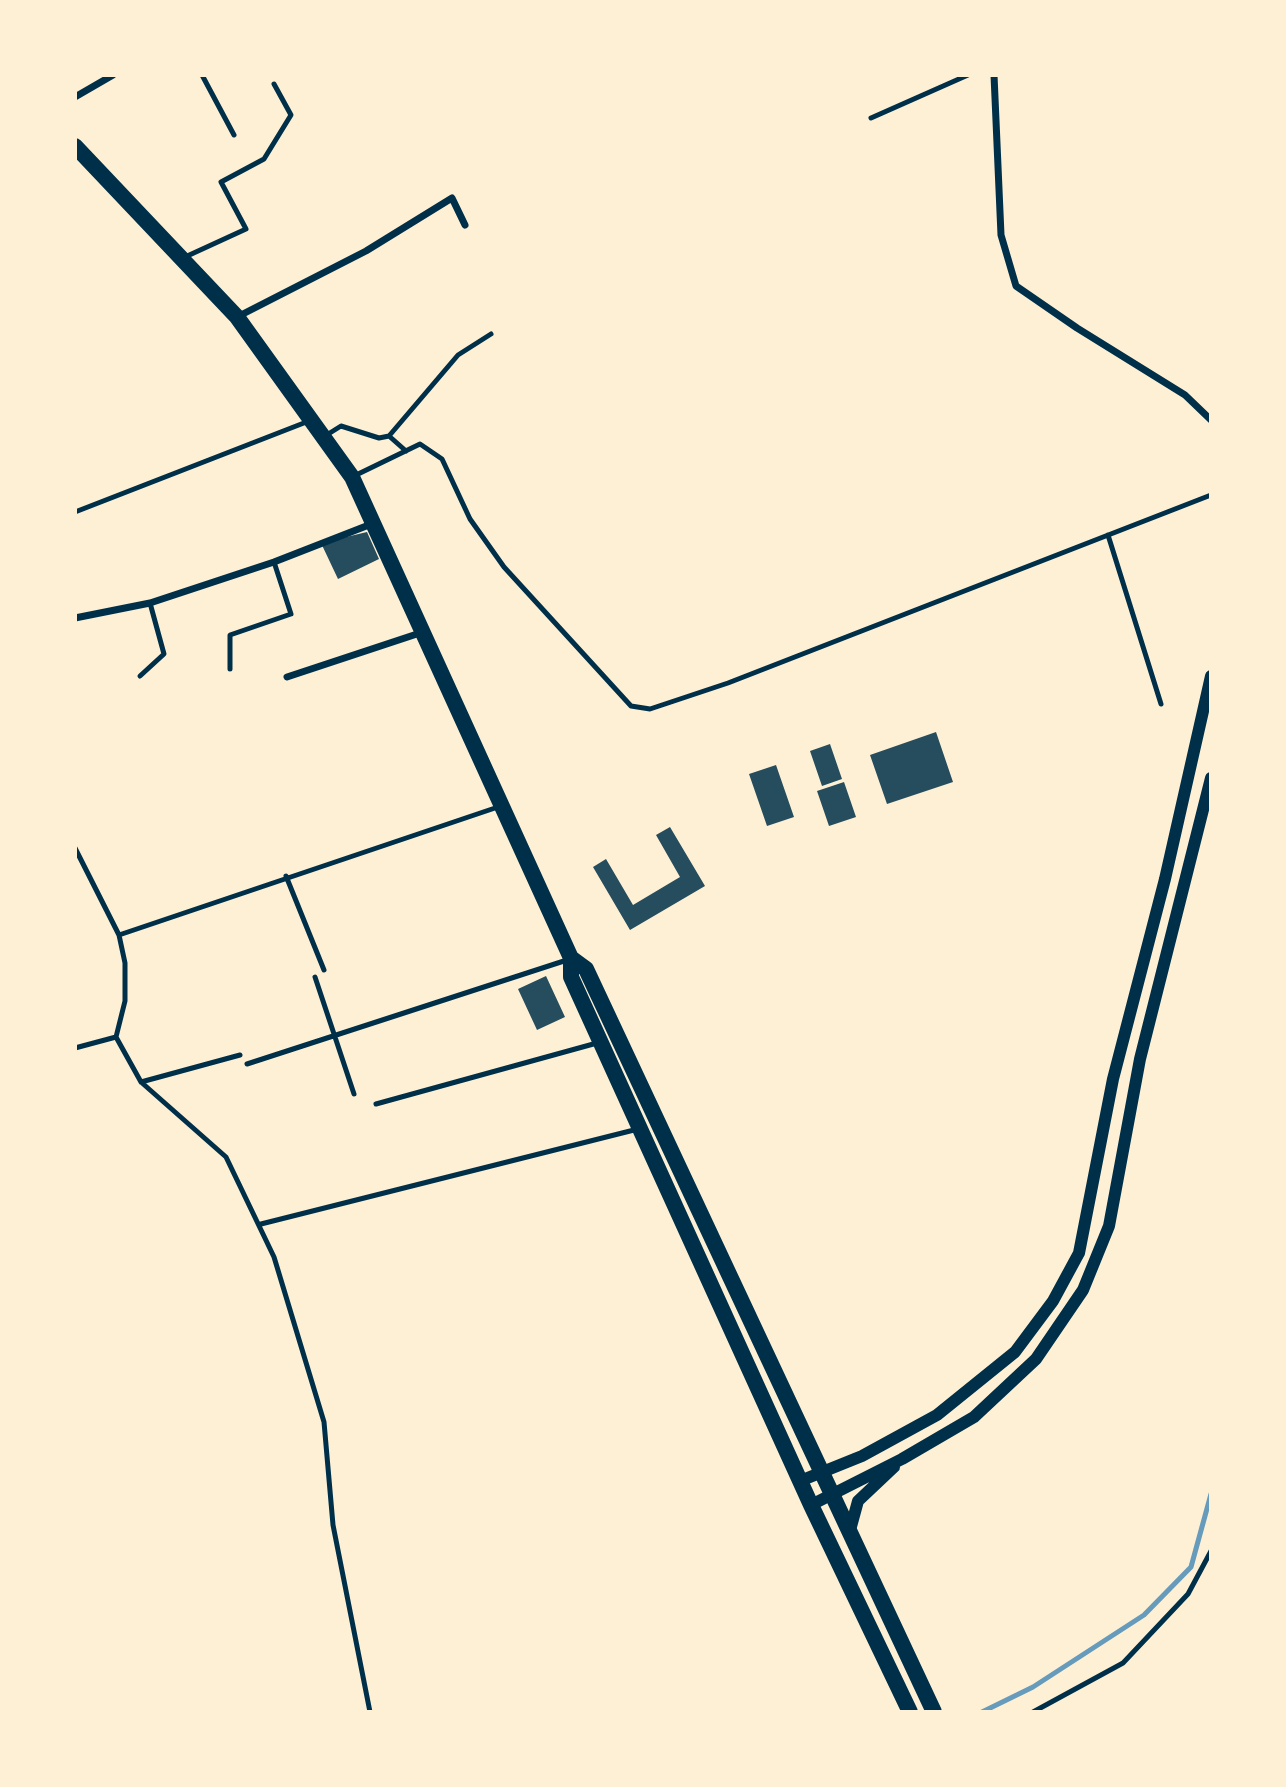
<!DOCTYPE html>
<style>
body{margin:0}
#map{position:relative;width:1286px;height:1787px;overflow:hidden;background:#fdf0d5;font-family:Lora,serif}
canvas{display:block}
.frame{position:absolute;inset:0;border:77px solid #fdf0d5;pointer-events:none}
</style>
<div id="map">
<canvas width="1286" height="1787"></canvas>
<div class="frame"></div>
</div>
<script>
const g = document.querySelector('canvas').getContext('2d');
g.lineJoin = 'round';
const poly = rows => new Path2D(rows.map(r => 'M' + r).join(''));
function strokePath(path, color, width, dash) { g.strokeStyle = color; g.lineWidth = width; g.lineCap = dash ? 'butt' : 'round'; g.setLineDash(dash || []); g.stroke(path); }
function paint(path, color) { g.fillStyle = color; g.fill(path, 'evenodd'); }
strokePath(poly([
 [982,1712,1033,1687,1144,1615,1191,1567,1211,1494]
]), '#669bbc', 5);
paint(poly([
 [367,532,379,559,338,579,321,543],
 [936,732,953,782,887,804,870,755],
 [830,744,842,779,822,786,810,751],
 [776,765,794,817,767,826,749,774],
 [844,782,856,817,829,826,817,791],
 [670,827,705,886,630,930,593,867,606,859,633,905,680,877,656,835],
 [546,976,565,1017,537,1030,518,989]
]), '#264d5e');
strokePath(poly([
 [202,75,234,135],
 [871,118,968,75],
 [185,257,246,229,221,182,264,159,291,115,274,84],
 [325,436,341,426,379,438,389,436,406,451],
 [389,436,458,355,491,334],
 [354,476,420,444,442,459,470,519,504,567,631,706,650,709,728,683,1211,495],
 [75,512,309,421],
 [1108,535,1161,704],
 [230,669,230,635,291,614,274,562],
 [140,676,164,654,150,603],
 [75,848,119,935,125,963,125,1001,116,1037,141,1082,226,1157,274,1257,324,1422,333,1525,370,1712],
 [286,876,324,970],
 [119,935,501,806],
 [315,977,354,1094],
 [75,1048,116,1037],
 [247,1064,567,960],
 [141,1082,240,1055],
 [376,1104,597,1043],
 [261,1224,638,1129],
 [1033,1712,1123,1663,1188,1594,1211,1551]
]), '#003049', 5);
strokePath(poly([
 [994,75,1001,235,1016,286,1077,328,1185,395,1211,420],
 [75,97,113,75],
 [237,317,366,251,452,198,465,225],
 [75,618,150,603,274,562,374,523],
 [287,677,423,632]
]), '#003049', 7);
strokePath(poly([
 [800,1481,862,1456,937,1415,1015,1352,1053,1301,1079,1253,1113,1079,1165,879,1211,676],
 [811,1505,902,1459,974,1417,1036,1359,1083,1290,1109,1226,1140,1059,1211,778],
 [849,1534,858,1501,894,1467]
]), '#003049', 12);
strokePath(poly([
 [75,146,237,317,352,477,571,958,571,977,811,1505,910,1712],
 [571,958,586,969,934,1712]
]), '#003049', 16);
</script>
